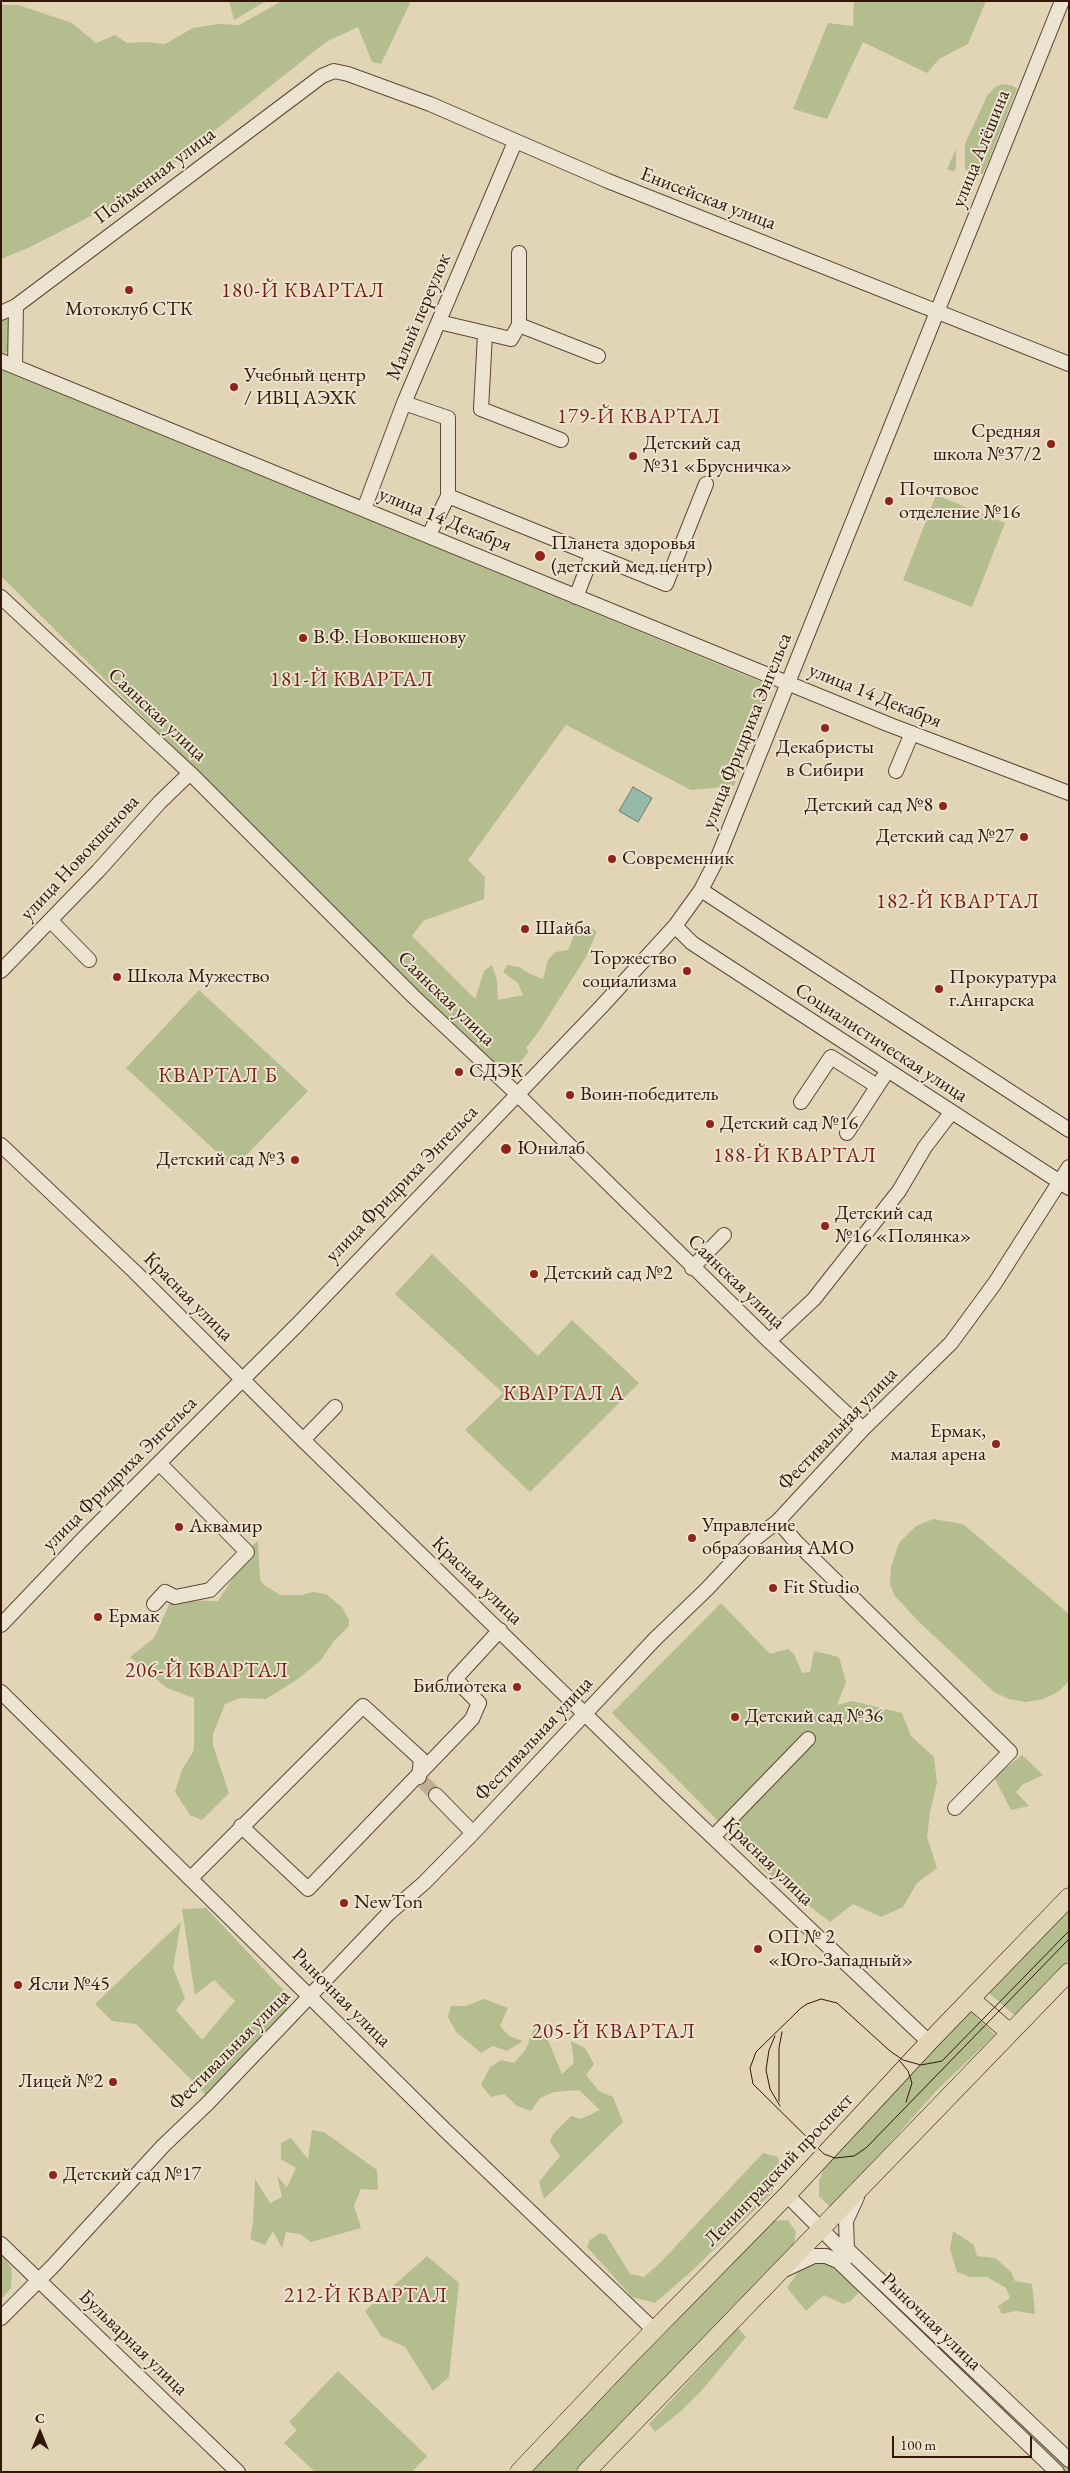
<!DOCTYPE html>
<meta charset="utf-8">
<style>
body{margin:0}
#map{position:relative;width:1070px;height:2473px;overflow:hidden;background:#e2d5b6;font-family:"EB Garamond",serif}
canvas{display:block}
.frame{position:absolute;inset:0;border:2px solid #33180a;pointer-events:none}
.north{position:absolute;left:15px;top:2408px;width:50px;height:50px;-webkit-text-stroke:4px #ece4d0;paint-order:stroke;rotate:0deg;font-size:14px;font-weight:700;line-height:20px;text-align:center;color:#33180a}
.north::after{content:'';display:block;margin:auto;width:18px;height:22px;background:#33180a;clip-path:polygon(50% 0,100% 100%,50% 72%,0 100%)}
.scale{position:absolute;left:892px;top:2436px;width:140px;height:22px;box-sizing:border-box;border:2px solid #33180a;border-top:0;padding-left:6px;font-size:15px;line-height:18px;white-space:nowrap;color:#33180a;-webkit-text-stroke:4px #ece4d0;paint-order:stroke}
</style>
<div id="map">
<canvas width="1070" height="2473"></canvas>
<div class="frame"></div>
<div class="north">С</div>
<div class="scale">100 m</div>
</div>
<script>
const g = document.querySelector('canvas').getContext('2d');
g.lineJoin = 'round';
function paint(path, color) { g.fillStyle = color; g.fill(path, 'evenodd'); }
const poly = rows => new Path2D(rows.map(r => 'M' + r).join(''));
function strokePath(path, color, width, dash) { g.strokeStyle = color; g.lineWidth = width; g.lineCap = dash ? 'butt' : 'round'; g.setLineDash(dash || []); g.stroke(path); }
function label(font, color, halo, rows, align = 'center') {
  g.font = font + ' "EB Garamond",serif'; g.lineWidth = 4; g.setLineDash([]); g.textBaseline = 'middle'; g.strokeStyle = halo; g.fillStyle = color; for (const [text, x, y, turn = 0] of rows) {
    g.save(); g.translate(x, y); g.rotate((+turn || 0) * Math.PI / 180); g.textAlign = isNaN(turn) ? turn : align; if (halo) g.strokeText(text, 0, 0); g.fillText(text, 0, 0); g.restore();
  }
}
paint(poly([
 [229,1,266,1,234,20],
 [282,1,411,1,381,64,372,62,358,27,326,42,136,193,30,247,1,259,1,5,18,5,72,23,96,43,115,35,127,43,146,42,165,44,193,28,218,24,239,25],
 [854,1,986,1,968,44,939,59,927,73,863,42,827,119,793,109,828,23,853,26],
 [1002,84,1014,86,1017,89,983,174,971,176,965,169,965,144,987,96,994,88],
 [956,149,956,167,954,172,947,169],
 [1,318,6,318,10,322,9,351,3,354,1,353],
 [1,368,771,686,734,786,691,790,566,725,468,860,485,877,484,899,423,921,412,936,475,999,484,971,492,965,497,980,498,1000,523,995,518,983,503,972,507,965,519,967,530,974,543,979,548,960,555,952,568,950,576,931,584,926,597,931,586,957,539,1031,526,1048,529,1051,507,1079,1,576],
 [936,495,1005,523,972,607,903,580],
 [199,990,308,1091,234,1168,126,1068],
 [432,1254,538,1356,572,1320,639,1383,530,1492,465,1430,503,1393,395,1294],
 [933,1519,963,1524,1069,1614,1069,1681,1058,1692,1043,1699,1026,1702,1009,1699,994,1692,918,1621,895,1596,890,1585,891,1567,899,1543,916,1526],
 [258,1541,260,1579,264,1585,280,1595,302,1595,313,1592,326,1594,342,1607,349,1620,349,1626,334,1641,321,1660,298,1679,266,1699,240,1698,225,1704,213,1734,213,1745,229,1793,202,1820,190,1815,175,1792,182,1770,194,1750,194,1698,167,1688,130,1657,154,1638,171,1600,218,1601,231,1581,241,1553],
 [721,1603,770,1654,788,1649,794,1654,802,1673,810,1672,814,1651,839,1657,846,1682,837,1705,852,1701,902,1713,911,1736,934,1757,937,1783,930,1812,927,1837,937,1868,917,1883,903,1907,881,1917,853,1904,830,1922,761,1868,744,1847,760,1849,727,1819,721,1824,612,1713],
 [1022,1755,1043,1775,1022,1785,1016,1792,1029,1806,1011,1810,994,1777],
 [206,1908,288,1995,286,2016,211,2100,136,2024,112,2021,95,2004,181,1922,173,1968,185,1998,176,2010,202,2040,235,2001,214,1980,195,1995,182,1909],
 [1069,1909,1069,1960,1015,2016,989,1993],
 [484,1999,508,2008,500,2026,509,2036,523,2041,507,2051,493,2046,481,2053,456,2032,448,2017,451,2006,466,2006],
 [968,2009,995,2035,936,2091,832,2209,819,2196,819,2181,824,2168],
 [536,2022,545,2033,562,2074,574,2063,571,2041,585,2048,594,2064,586,2075,599,2091,613,2097,623,2122,544,2199,539,2182,560,2156,550,2142,553,2134,571,2116,581,2119,600,2110,579,2090,554,2092,540,2098,531,2111,517,2106,504,2094,491,2097,481,2085,490,2067,501,2060,514,2063,526,2049],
 [312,2130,324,2132,377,2170,378,2190,361,2189,354,2206,361,2228,311,2242,300,2234,286,2232,282,2248,273,2231,265,2245,250,2239,253,2223,255,2179,270,2203,282,2197,277,2176,287,2187,296,2168,281,2159,281,2143,291,2138,308,2159],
 [763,2153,778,2157,782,2174,771,2194,693,2270,655,2303,632,2297,587,2247,590,2240,600,2233,606,2235,630,2274,644,2277,660,2263],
 [788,2220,796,2232,794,2244,574,2472,528,2472,665,2333,764,2228,774,2221],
 [953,2231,974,2245,977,2256,995,2258,1011,2272,1015,2281,1032,2284,1035,2314,1016,2311,1002,2314,998,2306,1010,2298,1006,2288,987,2277,970,2277,957,2272,950,2249],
 [1,2253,12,2269,11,2288,1,2299],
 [427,2256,459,2283,449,2377,433,2391,405,2347,381,2336,365,2311],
 [827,2261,857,2285,859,2292,851,2301,843,2304,824,2295,806,2311,787,2288,798,2272,814,2263],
 [738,2328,746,2337,702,2390,681,2411,655,2432,649,2424],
 [338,2371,427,2456,412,2472,315,2472,284,2443,297,2430,289,2422],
 [991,2393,1069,2467,1069,2472,1065,2472,987,2397]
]), '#b4bd8d');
const water = poly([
 [633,787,652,798,638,822,619,811,633,787]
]);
paint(water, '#95b9ab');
strokePath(water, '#6e796b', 1);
strokePath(poly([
 [423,1782,436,1795]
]), '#bfaf94', 14, [14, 7]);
const minor = poly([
 [1,313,16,306,322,76,334,71,348,74,430,104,608,181,1069,364],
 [439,322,511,339,519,325,519,253],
 [519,325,598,356],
 [485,334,481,409,561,440],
 [1,361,890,725,1069,793],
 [15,367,16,306],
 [404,403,448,418,448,496,429,535],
 [448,496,666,584,706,484],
 [364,509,404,403,515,142],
 [1,597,190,773,413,996,516,1093,769,1341,863,1429],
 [576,597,593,553],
 [896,771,912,733],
 [701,890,1069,1130],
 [51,921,89,960],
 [675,926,692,943,1069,1188],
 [1,971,98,871,160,802,190,773],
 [801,1102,831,1057,877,1086],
 [847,1133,888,1070],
 [1,1145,135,1272,303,1440,663,1790,929,2042],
 [692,1268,724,1235],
 [769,1341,814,1299,899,1191,925,1147,951,1113],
 [303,1440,335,1407],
 [778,1521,796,1542,1010,1752,955,1808],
 [154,1604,165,1592,175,1597,210,1590,247,1552,159,1463],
 [1,1625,82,1540,298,1324,602,1006,675,926,701,890,718,857,1062,1],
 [1,1692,445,2130,654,2330],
 [436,1795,473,1833],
 [241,1826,308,1889,472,1719,479,1703,455,1679,500,1630],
 [713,1837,808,1739],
 [191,1878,363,1706,421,1759,419,1777],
 [787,2195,842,2250,844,2261],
 [1,2244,238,2472],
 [847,2249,1069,2460],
 [847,2249,846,2221,857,2197],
 [784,2270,814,2256,826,2256,838,2261,1057,2472],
 [1,2318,52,2267,163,2146,208,2103,388,1914,424,1883,473,1833,655,1639,707,1589,751,1542,778,1521,863,1429,951,1343,995,1283,1069,1167]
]);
const major = poly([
 [971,1999,1010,2033],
 [519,2472,628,2357,787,2195,929,2042,1069,1897],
 [586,2472,1069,1972]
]);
strokePath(minor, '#5f4735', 16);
strokePath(major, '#33180a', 19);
strokePath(minor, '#ece4d0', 14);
strokePath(major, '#e2d5b6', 18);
strokePath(poly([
 [1069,1931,942,2061,921,2065,903,2060,890,2051,837,2003,821,1999,807,2004,801,2008,756,2052,750,2068,753,2084,824,2154,835,2158,854,2156,866,2148,1069,1939],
 [775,2036,769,2050,766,2070,770,2089,780,2106],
 [899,2060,908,2071,912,2083,906,2102],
 [779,2101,779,2048,782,2032]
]), '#33180a', 1);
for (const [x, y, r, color] of [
 [129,290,5,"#8f2418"],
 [234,387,5,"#8f2418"],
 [1051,444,5,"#8f2418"],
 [633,456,5,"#8f2418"],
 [889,501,5,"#8f2418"],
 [540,556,6,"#8f2418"],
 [303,638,5,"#8f2418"],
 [825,728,5,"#8f2418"],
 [943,806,5,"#8f2418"],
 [1024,837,5,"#8f2418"],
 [612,859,5,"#8f2418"],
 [525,929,5,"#8f2418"],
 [687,971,5,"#8f2418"],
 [117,977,5,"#8f2418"],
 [939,989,5,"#8f2418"],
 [459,1072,5,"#8f2418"],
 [570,1095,5,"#8f2418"],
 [710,1124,5,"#8f2418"],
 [506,1149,6,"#8f2418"],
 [295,1160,5,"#8f2418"],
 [825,1226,5,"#8f2418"],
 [534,1274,5,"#8f2418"],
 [996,1444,5,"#8f2418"],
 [179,1527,5,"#8f2418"],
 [692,1538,5,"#8f2418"],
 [773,1588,5,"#8f2418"],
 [98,1617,5,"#8f2418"],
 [517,1687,5,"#8f2418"],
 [735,1717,5,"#8f2418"],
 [344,1903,5,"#8f2418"],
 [758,1949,5,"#8f2418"],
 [18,1985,5,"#8f2418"],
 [113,2082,5,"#8f2418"],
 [53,2175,5,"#8f2418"]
]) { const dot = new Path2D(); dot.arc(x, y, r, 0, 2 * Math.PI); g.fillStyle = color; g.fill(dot); strokePath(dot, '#ece4d0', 2); }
label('20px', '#33180a', '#ece4d0', [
 ["улица Алёшина",981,149,-68],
 ["Пойменная улица",155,176,-37],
 ["Енисейская улица",708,199,21],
 ["Малый переулок",419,317,-67],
 ["улица 14 Декабря",445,520,22],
 ["улица 14 Декабря",875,696,22],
 ["Саянская улица",157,715,43],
 ["улица Фридриха Энгельса",747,731,-68],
 ["улица Новокшенова",80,858,-47],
 ["Саянская улица",446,999,44],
 ["Социалистическая улица",881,1043,33],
 ["улица Фридриха Энгельса",402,1184,-46],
 ["Саянская улица",736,1282,44],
 ["Красная улица",188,1297,45],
 ["Фестивальная улица",838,1429,-46],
 ["улица Фридриха Энгельса",120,1474,-45],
 ["Красная улица",477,1581,44],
 ["Фестивальная улица",534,1739,-47],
 ["Красная улица",768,1862,44],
 ["Рыночная улица",341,1998,45],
 ["Фестивальная улица",230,2050,-45],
 ["Ленинградский проспект",779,2170,-46],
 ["Рыночная улица",931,2322,44],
 ["Бульварная улица",133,2343,44]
]);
label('20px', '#33180a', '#ece4d0', [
 ["Мотоклуб СТК",129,310,"center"],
 ["Учебный центр",244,376],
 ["/ ИВЦ АЭХК",244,399],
 ["Средняя",1041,432,"right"],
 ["школа №37/2",1041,455,"right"],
 ["Детский сад",643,444],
 ["№31 «Брусничка»",643,467],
 ["Почтовое",899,490],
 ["отделение №16",899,513],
 ["Планета здоровья",551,544],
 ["(детский мед.центр)",551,567],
 ["В.Ф. Новокшенову",313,638],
 ["Декабристы",825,748,"center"],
 ["в Сибири",825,771,"center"],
 ["Детский сад №8",933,806,"right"],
 ["Детский сад №27",1014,837,"right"],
 ["Современник",622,859],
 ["Шайба",535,929],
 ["Торжество",677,959,"right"],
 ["социализма",677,982,"right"],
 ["Школа Мужество",127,977],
 ["Прокуратура",949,978],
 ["г.Ангарска",949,1001],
 ["СДЭК",469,1072],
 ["Воин-победитель",580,1095],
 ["Детский сад №16",720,1124],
 ["Юнилаб",517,1149],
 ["Детский сад №3",285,1160,"right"],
 ["Детский сад",835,1214],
 ["№16 «Полянка»",835,1237],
 ["Детский сад №2",544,1274],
 ["Ермак,",986,1432,"right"],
 ["малая арена",986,1455,"right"],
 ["Управление",702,1526],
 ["образования АМО",702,1549],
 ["Аквамир",189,1527],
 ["Fit Studio",783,1588],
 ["Ермак",108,1617],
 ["Библиотека",507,1687,"right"],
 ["Детский сад №36",745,1717],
 ["NewTon",354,1903],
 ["ОП № 2",768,1938],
 ["«Юго-Западный»",768,1961],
 ["Ясли №45",28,1985],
 ["Лицей №2",103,2082,"right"],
 ["Детский сад №17",63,2175]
], 'left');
g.letterSpacing = '1px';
label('21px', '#7a1f14', '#ece4d0', [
 ["180-Й КВАРТАЛ",303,291],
 ["179-Й КВАРТАЛ",639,417],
 ["181-Й КВАРТАЛ",352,680],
 ["182-Й КВАРТАЛ",958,902],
 ["КВАРТАЛ Б",218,1076],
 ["188-Й КВАРТАЛ",795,1156],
 ["КВАРТАЛ А",564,1394],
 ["206-Й КВАРТАЛ",207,1671],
 ["205-Й КВАРТАЛ",614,2032],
 ["212-Й КВАРТАЛ",366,2296]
]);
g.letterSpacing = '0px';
</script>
